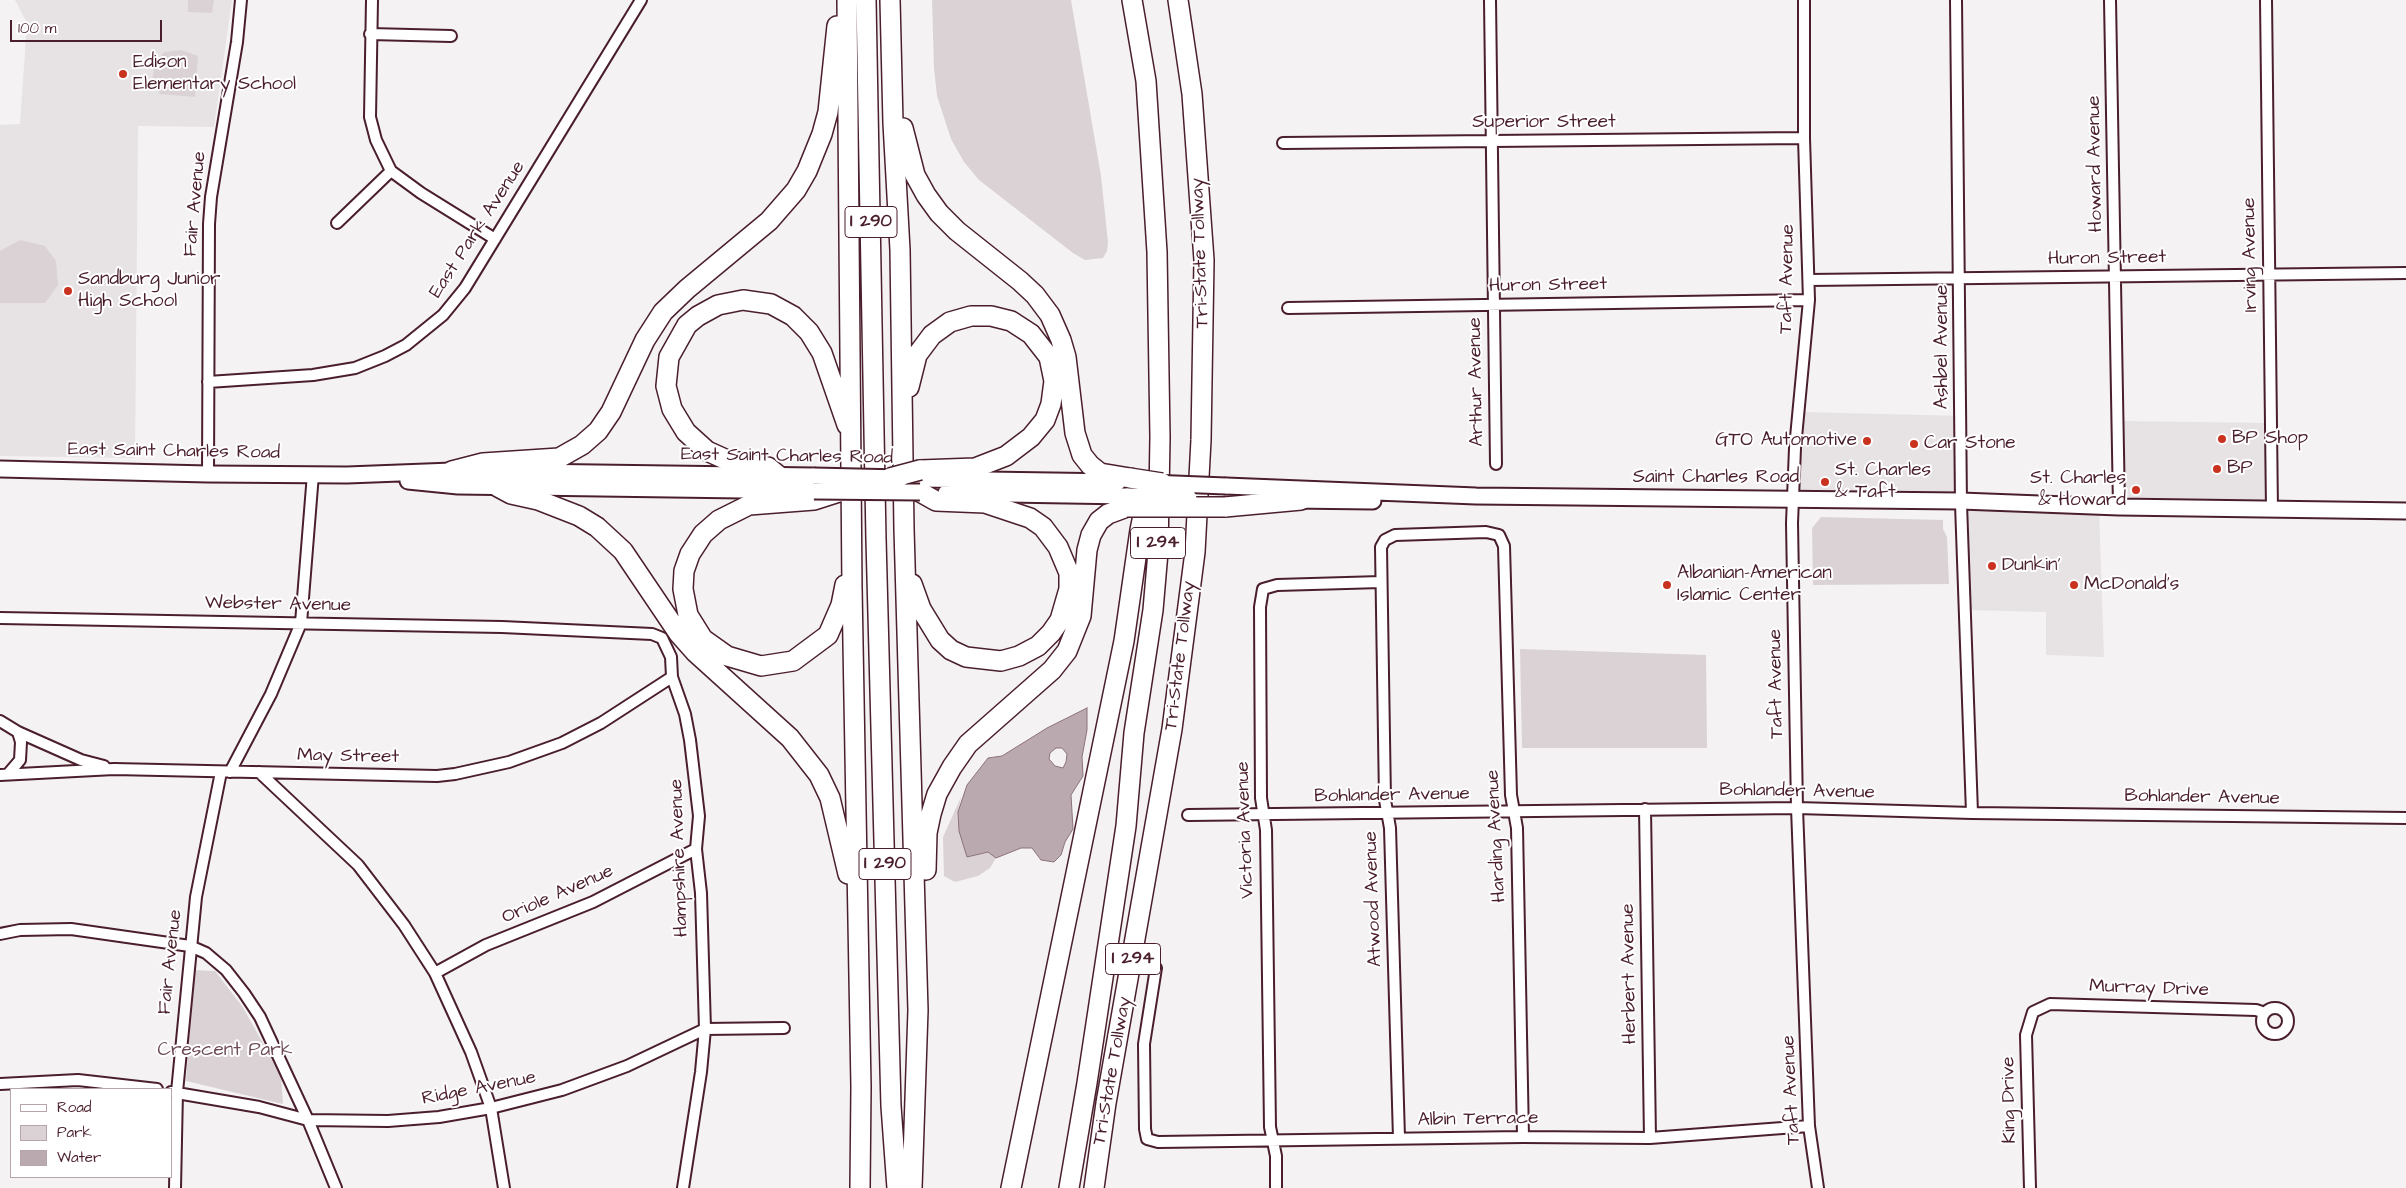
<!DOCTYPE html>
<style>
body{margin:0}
#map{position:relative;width:2406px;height:1188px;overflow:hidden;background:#f4f2f2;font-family:"Architects Daughter",sans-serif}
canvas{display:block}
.legend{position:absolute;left:10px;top:1088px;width:162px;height:90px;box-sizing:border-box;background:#fff;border:1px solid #b7a5aa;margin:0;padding:6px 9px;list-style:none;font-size:15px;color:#4a1f2b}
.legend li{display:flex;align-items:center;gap:10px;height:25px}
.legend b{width:25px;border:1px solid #b7a5aa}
.scale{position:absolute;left:10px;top:20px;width:152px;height:22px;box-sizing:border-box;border:2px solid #4a1f2b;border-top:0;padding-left:6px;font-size:15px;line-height:18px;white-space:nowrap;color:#4a1f2b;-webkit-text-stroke:4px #fff;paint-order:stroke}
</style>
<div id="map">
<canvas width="2406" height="1188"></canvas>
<ul class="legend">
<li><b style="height:6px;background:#fff"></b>Road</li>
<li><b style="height:14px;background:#dbd2d5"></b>Park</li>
<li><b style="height:14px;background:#baa9ae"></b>Water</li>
</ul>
<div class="scale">100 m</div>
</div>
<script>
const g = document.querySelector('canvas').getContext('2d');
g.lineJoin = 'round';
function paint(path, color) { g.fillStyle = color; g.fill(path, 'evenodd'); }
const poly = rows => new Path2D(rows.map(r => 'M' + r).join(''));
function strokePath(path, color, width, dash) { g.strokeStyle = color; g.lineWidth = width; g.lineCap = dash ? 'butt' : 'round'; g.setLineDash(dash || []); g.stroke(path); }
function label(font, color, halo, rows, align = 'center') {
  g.font = font + ' "Architects Daughter",sans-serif'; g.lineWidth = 4; g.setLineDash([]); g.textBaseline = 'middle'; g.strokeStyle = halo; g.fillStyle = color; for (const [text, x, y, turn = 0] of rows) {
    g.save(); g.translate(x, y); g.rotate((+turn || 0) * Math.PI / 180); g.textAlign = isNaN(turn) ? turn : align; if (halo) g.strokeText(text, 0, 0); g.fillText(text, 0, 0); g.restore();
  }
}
paint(poly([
 [15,0,232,0,214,127,138,126,135,458,0,456,0,125,20,124,27,23],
 [1801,412,1964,416,1964,498,1799,495,1798,447],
 [2121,421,2269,423,2270,507,2122,504],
 [1961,504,2099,508,2104,657,2046,655,2046,612,1967,610]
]), '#e7e2e3');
paint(poly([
 [188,0,214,0,212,13,188,12],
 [932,0,1071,0,1101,176,1108,242,1107,251,1103,258,1085,260,1073,253,979,180,964,162,951,139,937,96,934,68],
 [181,50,198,56,195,97,160,94,152,81,155,63,164,52],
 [20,240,45,246,56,261,58,285,45,303,0,303,0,251],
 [1821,517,1943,520,1943,529,1947,537,1949,584,1813,585,1812,528],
 [1520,649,1706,655,1707,748,1522,748],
 [961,797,958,812,967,857,988,852,996,858,990,868,978,876,955,882,944,876,943,837],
 [194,970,215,971,242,1006,281,1075,283,1104,186,1081]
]), '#dbd2d5');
const water = poly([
 [1087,708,1087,730,1082,757,1083,776,1071,795,1073,829,1065,842,1061,855,1054,862,1041,860,1032,848,1021,848,996,858,988,852,967,857,959,831,958,812,967,785,988,758,1002,756,1047,728,1087,708],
 [1056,748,1062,748,1067,754,1066,762,1063,768,1055,766,1049,759,1050,753,1056,748]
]);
paint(water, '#baa9ae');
strokePath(water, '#8d727a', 1);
const minor = poly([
 [372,0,370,117,376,140,391,171,421,193,495,239],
 [1490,0,1496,464],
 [1804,0,1804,138,1809,300,1795,448,1792,523,1797,808,1809,1126,1818,1188],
 [1956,0,1961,504,1972,813],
 [2110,0,2119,507],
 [2266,0,2272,510],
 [370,34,451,36],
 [1283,143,1804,138],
 [337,223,391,171],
 [1809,280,2406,273],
 [1288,308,1809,300],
 [208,382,313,375,355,368,385,356,406,345,443,315,465,288,641,0],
 [208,474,209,224,211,197,237,42,241,0],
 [0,618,502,627,652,634,662,638,671,657,672,677,685,714,690,740,699,816,696,849,701,893,705,1029,701,1072,683,1188],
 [0,721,18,732,81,760,104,766],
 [230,772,271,694,301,623,313,474],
 [259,772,358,865,404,925,435,973,471,1052,491,1108,504,1188],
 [8,774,20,760,21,742,18,732],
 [0,775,114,769,437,776,455,774,509,762,562,743,601,723,672,677],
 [1645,809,1650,1138],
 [1188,815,1797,808,1972,813,2406,818],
 [0,934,20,930,71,929,190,946,206,953,226,970,244,993,260,1017,308,1120,336,1188],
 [1156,968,1144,1044,1145,1129,1147,1139,1158,1142,1523,1137,1650,1138,1809,1126],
 [435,973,486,945,593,902,696,849],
 '2262 1021a13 13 0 1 1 26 0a13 13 0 1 1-26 0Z',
 [0,1084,78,1080,157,1089],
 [171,1092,259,1107,308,1120,388,1121,439,1117,491,1108,562,1090,627,1066,705,1029,784,1028],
 [1399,1138,1390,828,1385,800,1381,547,1385,540,1395,535,1486,532,1499,535,1504,546,1511,795,1517,828,1523,1137],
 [175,1188,177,1092,196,897,221,772],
 [1276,1188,1276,1156,1270,1127,1266,830,1261,798,1260,607,1263,589,1277,585,1381,582],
 [2030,1188,2026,1035,2033,1012,2050,1004,2256,1010,2265,1013]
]);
const secondary = poly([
 [0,469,208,474,347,475,452,471,814,476],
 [920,479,1118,482],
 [408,481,458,486,814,491],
 [1226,486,1476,496,1961,501,2119,507,2406,511],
 [946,493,1128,496],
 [1291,500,1373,501]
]);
const motorway = poly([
 [847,0,852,588,861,1087,860,1188],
 [866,0,876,539,891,1106,897,1188],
 [890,0,893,123,900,250,904,529,918,1010,912,1188],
 [903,128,915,175,926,195,939,213,957,231,1020,281,1035,295,1050,315,1061,340,1066,357,1075,433,1082,455,1090,465,1100,473,1130,478],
 [909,387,917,355,932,335,950,322,971,316,991,316,1011,321,1031,334,1049,357,1054,381,1051,404,1045,420,1031,437,1006,456,975,468,920,470],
 [452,471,483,463,559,458,582,445,598,431,611,412,645,340,663,312,687,289,769,221,796,190,807,171,822,134,828,112,837,26],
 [779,476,768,467,727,460,707,451,686,432,672,409,666,386,669,357,687,325,698,316,718,305,743,300,771,304,793,316,809,332,822,353,847,425],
 [498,487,511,494,538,500,579,516,597,527,623,551,679,634,695,652,790,738,819,775,830,798,848,874],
 [842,491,814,500,749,505,719,520,703,534,690,554,684,571,683,589,688,615,703,639,727,656,761,666,793,661,828,635,841,605,845,585],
 [1225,507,1301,500],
 [912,584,921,609,940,640,951,650,966,657,1001,661,1019,656,1038,646,1051,633,1060,620,1069,589,1069,573,1058,547,1043,527,1030,518,985,503,936,501,920,492],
 [926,870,927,833,931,814,937,794,952,767,968,744,1052,670,1067,651,1081,616,1087,550,1091,535,1099,521,1108,514,1127,507],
 [1011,1188,1124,641,1140,530,1148,492],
 [1069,1188,1087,1083,1126,826,1134,733,1153,610,1158,552,1160,437,1157,252,1146,81,1132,0],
 [1094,1188,1106,1103,1172,729,1195,552,1201,440,1204,260,1192,94,1178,0]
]);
strokePath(minor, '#4a1f2b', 14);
strokePath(secondary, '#4a1f2b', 19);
strokePath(motorway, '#4a1f2b', 22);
strokePath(minor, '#fff', 10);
strokePath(secondary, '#fff', 15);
strokePath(motorway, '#fff', 19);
const secondaryBridge = poly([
 [814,476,901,478],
 [1150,483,1226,486],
 [814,491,920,492],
 [1128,496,1189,498]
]);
const motorwayBridge = poly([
 [890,478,920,470],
 [1130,478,1162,483],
 [1127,507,1225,507]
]);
strokePath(secondaryBridge, '#4a1f2b', 19, []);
strokePath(motorwayBridge, '#4a1f2b', 22, []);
strokePath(secondaryBridge, '#fff', 15);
strokePath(motorwayBridge, '#fff', 19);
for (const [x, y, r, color] of [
 [123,74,5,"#c8321e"],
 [68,291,5,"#c8321e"],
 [2222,439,5,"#c8321e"],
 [1867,441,5,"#c8321e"],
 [1914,444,5,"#c8321e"],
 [2217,469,5,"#c8321e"],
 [1825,482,5,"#c8321e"],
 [2136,490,5,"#c8321e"],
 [1992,566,5,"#c8321e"],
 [1667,585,5,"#c8321e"],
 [2074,585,5,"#c8321e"]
]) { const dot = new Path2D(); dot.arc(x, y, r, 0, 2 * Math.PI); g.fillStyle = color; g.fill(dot); strokePath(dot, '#fff', 2); }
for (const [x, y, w] of [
 [871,222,52],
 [1158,543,55],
 [885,864,52],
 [1133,959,55]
]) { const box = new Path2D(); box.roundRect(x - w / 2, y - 15.5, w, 31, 4); g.fillStyle = '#fff'; g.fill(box); strokePath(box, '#4a1f2b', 1); }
label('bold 18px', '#4a1f2b', null, [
 ["I 290",871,222],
 ["I 294",1158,543],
 ["I 290",885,864],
 ["I 294",1133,959]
]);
label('19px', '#4a1f2b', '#fff', [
 ["Edison",133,63],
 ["Elementary School",133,85],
 ["Sandburg Junior",78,280],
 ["High School",78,302],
 ["BP Shop",2232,439],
 ["GTO Automotive",1857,441,"right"],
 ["Car Stone",1924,444],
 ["BP",2227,469],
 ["St. Charles",1835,471],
 ["& Taft",1835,493],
 ["St. Charles",2126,479,"right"],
 ["& Howard",2126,501,"right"],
 ["Dunkin'",2002,566],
 ["Albanian-American",1677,574],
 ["Islamic Center",1677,596],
 ["McDonald's",2084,585]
], 'left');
label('19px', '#4a1f2b', '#fff', [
 ["Superior Street",1544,123],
 ["Howard Avenue",2096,164,-91],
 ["Fair Avenue",196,204,-85],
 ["East Park Avenue",478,230,-57],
 ["Tri-State Tollway",1201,253,-92],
 ["Irving Avenue",2251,255,-91],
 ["Huron Street",2107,259,-1],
 ["Taft Avenue",1788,279,-89],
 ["Huron Street",1548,286,-1],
 ["Ashbel Avenue",1943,347,-90],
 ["Arthur Avenue",1477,382,-91],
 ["East Saint Charles Road",174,452,1],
 ["East Saint Charles Road",787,457,1],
 ["Saint Charles Road",1716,478],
 ["Webster Avenue",278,605,1],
 ["Tri-State Tollway",1181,656,-83],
 ["Taft Avenue",1777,684,-91],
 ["May Street",348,757,1],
 ["Bohlander Avenue",1797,792,1],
 ["Bohlander Avenue",1392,796,-1],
 ["Bohlander Avenue",2202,798,1],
 ["Victoria Avenue",1246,830,-92],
 ["Harding Avenue",1497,836,-93],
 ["Hampshire Avenue",680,858,-92],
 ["Oriole Avenue",558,895,-24],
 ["Atwood Avenue",1374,899,-92],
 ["Fair Avenue",171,962,-84],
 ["Herbert Avenue",1630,974,-91],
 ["Murray Drive",2149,989,2],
 ["Tri-State Tollway",1113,1071,-80],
 ["Ridge Avenue",479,1089,-11],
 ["Taft Avenue",1792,1090,-93],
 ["King Drive",2010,1100,-91],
 ["Albin Terrace",1478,1120,-1]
]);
label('19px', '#6e4c56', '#fff', [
 ["Crescent Park",225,1051]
]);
</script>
